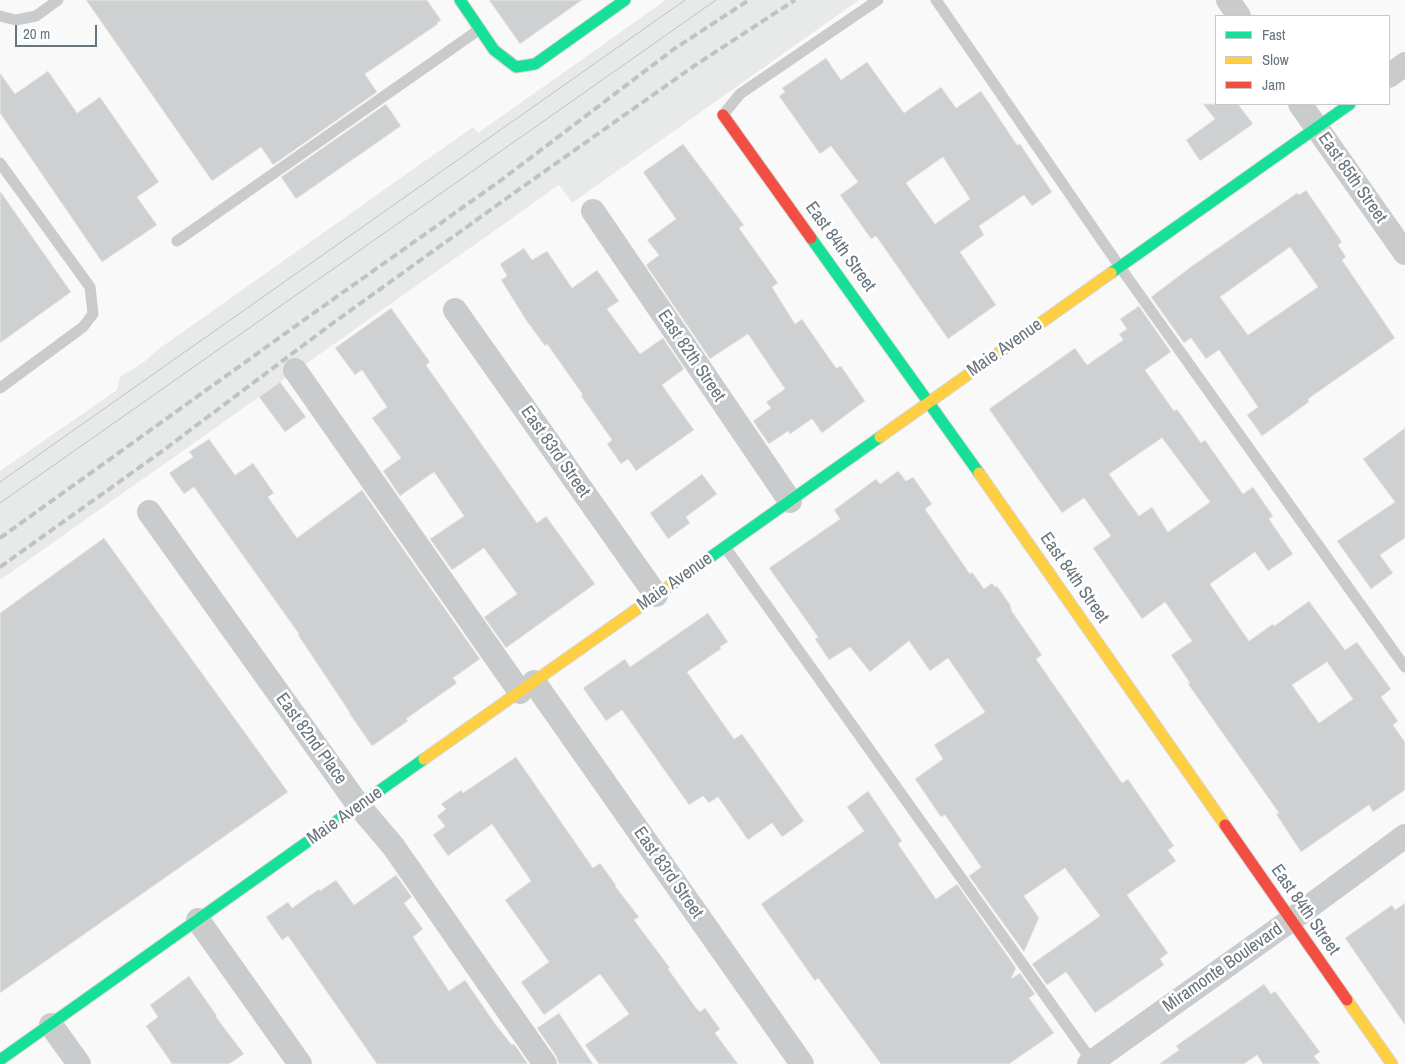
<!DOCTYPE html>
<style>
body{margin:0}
#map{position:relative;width:1405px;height:1064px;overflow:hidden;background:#f9f9f9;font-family:"Archivo Narrow",sans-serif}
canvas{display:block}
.legend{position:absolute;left:1215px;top:15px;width:175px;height:90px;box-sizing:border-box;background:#fff;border:1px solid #c2c8cc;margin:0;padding:6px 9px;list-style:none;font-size:15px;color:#67757f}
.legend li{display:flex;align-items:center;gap:10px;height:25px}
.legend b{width:25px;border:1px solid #c2c8cc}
.scale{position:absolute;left:15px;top:25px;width:82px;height:22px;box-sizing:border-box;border:2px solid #67757f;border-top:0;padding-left:6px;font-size:15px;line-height:18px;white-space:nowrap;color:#67757f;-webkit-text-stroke:4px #fff;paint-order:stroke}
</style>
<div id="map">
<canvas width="1405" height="1064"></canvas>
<ul class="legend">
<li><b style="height:6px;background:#16e098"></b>Fast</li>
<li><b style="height:6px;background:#ffcf43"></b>Slow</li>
<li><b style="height:6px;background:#f24e42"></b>Jam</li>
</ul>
<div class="scale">20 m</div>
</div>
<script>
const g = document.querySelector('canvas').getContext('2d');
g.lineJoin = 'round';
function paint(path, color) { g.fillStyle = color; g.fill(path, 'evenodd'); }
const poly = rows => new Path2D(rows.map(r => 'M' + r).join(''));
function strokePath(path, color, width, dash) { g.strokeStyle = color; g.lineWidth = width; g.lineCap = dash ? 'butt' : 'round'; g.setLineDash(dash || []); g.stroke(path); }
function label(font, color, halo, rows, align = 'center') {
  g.font = font + ' "Archivo Narrow",sans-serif'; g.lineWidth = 5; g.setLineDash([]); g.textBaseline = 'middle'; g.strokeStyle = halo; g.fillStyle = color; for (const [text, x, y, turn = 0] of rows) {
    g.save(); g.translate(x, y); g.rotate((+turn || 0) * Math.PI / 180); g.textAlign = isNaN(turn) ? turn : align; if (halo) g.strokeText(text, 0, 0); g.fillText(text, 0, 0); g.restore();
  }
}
paint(poly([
 [666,0,859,0,572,203,559,185,0,580,0,471,117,390,120,377,144,362,160,348,473,127,478,133]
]), '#e8e9e9');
const building = poly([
 [86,0,427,0,441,20,437,23,438,24,365,74,377,92,273,165,261,147,212,181,86,0],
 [489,0,582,0,520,44,489,0],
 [826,58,841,80,867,62,904,113,941,87,956,108,981,91,1017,145,1020,144,1052,192,1032,206,1024,195,979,226,984,235,960,252,996,305,948,339,876,236,871,239,840,195,858,182,831,146,820,154,779,96,785,92,782,88,826,58],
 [943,157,970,199,935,224,906,183,943,157],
 [48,71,77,113,100,97,159,182,137,197,157,225,102,262,0,113,0,73,15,94,48,71],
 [386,104,401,126,296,199,281,177,386,104],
 [1203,104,1238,104,1253,124,1200,161,1186,140,1215,119,1203,104],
 [683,144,744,225,739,228,778,283,772,287,795,324,802,319,836,368,841,366,865,401,822,433,812,419,790,434,788,431,769,444,753,421,771,408,766,402,785,389,748,334,710,359,646,265,659,255,647,240,676,219,643,172,683,144],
 [1306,190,1342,242,1338,245,1346,257,1342,260,1395,338,1308,399,1309,402,1262,436,1247,415,1258,407,1219,350,1206,359,1191,338,1184,343,1151,297,1192,266,1297,193,1299,195,1306,190],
 [1290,247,1318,287,1248,335,1220,297,1290,247],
 [0,191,71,292,0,343,0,191],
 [524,248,532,260,547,251,572,288,597,270,619,301,607,309,640,354,663,338,684,369,662,385,694,430,636,471,628,459,621,464,607,444,612,440,581,396,583,395,547,344,545,346,526,320,501,280,507,276,500,264,524,248],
 [1139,306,1171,352,1145,370,1174,411,1177,409,1201,443,1205,440,1243,494,1253,487,1273,516,1269,519,1293,554,1268,571,1255,552,1210,584,1222,602,1249,641,1273,624,1274,626,1309,601,1345,650,1357,642,1391,689,1381,697,1398,721,1393,725,1405,742,1405,790,1373,812,1369,805,1301,852,1276,814,1279,813,1188,684,1190,683,1171,655,1192,641,1165,602,1142,619,1093,548,1111,536,1084,498,1062,513,989,409,1075,348,1087,365,1123,340,1119,334,1127,329,1120,319,1139,306],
 [1162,438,1210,502,1168,532,1152,507,1139,516,1109,474,1162,438],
 [1327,662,1353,699,1319,723,1292,685,1327,662],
 [391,308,430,362,426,365,537,523,546,516,595,584,506,648,484,617,517,594,484,548,452,570,430,539,464,516,434,472,400,496,383,471,401,458,372,418,387,407,362,370,355,375,335,348,391,308],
 [280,382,306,417,285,432,259,397,280,382],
 [1405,428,1405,538,1380,555,1393,573,1371,589,1337,541,1395,502,1363,459,1405,428],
 [209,439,235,475,253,463,274,493,268,497,297,538,362,490,480,659,453,678,457,683,406,719,408,721,372,746,349,713,350,713,298,635,299,634,194,487,184,494,169,473,193,457,189,452,209,439],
 [898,471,906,481,913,477,932,504,925,509,970,574,972,572,984,589,992,583,995,587,997,586,1011,606,1010,607,1012,610,1011,610,1042,655,1036,659,1122,783,1128,779,1174,846,1168,850,1176,861,1127,895,1168,953,1160,959,1164,965,1095,1013,1066,972,1047,985,1032,964,1100,916,1065,868,1024,896,1039,918,1024,952,969,876,981,867,945,815,941,817,915,779,943,759,934,745,985,712,948,658,930,671,909,641,870,672,850,647,829,660,815,639,818,637,769,568,840,519,834,510,876,479,880,484,898,471],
 [702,474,717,494,686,517,690,523,668,539,650,513,702,474],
 [104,538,288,792,0,993,0,613,104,538],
 [708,613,728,642,720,647,721,649,687,672,734,739,742,734,804,821,782,837,772,823,748,840,718,797,709,803,703,796,689,805,622,710,606,721,583,688,625,659,630,667,708,613],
 [516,757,593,868,600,863,616,885,615,886,639,917,634,920,670,968,668,969,696,1008,700,1012,705,1008,720,1029,715,1033,738,1064,599,1064,585,1045,629,1014,600,974,544,1015,521,982,549,962,505,900,531,881,492,824,448,856,433,835,445,826,437,816,446,809,441,804,461,790,463,793,516,757],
 [868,791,902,841,898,844,936,899,957,884,1016,968,1011,979,1020,973,1035,994,1029,998,1054,1033,1009,1064,881,1064,818,978,815,981,761,904,864,831,847,807,868,791],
 [396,875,412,897,404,903,423,929,413,937,449,991,465,980,496,1025,512,1045,514,1044,528,1064,377,1064,288,936,282,940,266,917,288,902,292,908,319,889,320,891,336,880,354,905,396,875],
 [1405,903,1405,1025,1345,938,1392,905,1395,910,1405,903],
 [189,976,217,1016,216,1017,244,1054,229,1064,172,1064,146,1026,158,1017,150,1005,189,976],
 [1264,984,1271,994,1275,991,1320,1052,1314,1056,1320,1064,1263,1064,1257,1055,1244,1064,1159,1064,1179,1050,1176,1046,1264,984],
 [559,1013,593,1064,559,1064,556,1056,537,1028,559,1013]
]);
paint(building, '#ced0d1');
strokePath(building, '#e8e8e8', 1);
const fast = poly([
 [460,0,494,50,516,67,535,64,625,0],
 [811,238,979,473],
 [1111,273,1350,104],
 [671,585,880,437],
 [0,1060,424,759]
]);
const slow = poly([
 [880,437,1111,273],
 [979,473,1225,825],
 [424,759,671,585],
 [1347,1000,1392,1064]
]);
const jam = poly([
 [723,115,811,238],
 [1225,825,1347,1000]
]);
strokePath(fast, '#d5d6d6', 13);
strokePath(slow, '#d5d6d6', 13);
strokePath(jam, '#d5d6d6', 13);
strokePath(poly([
 [936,0,1120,267,1405,667],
 [0,16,16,20,36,16,58,0],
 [723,115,740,94,878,0],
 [0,163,90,287,93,314,83,327,0,388],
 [177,241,480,29],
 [725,547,1094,1064]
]), '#cacbcc', 11);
strokePath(poly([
 [1228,0,1239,16],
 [1389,76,1405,64],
 [1300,104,1405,253],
 [593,211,790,501],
 [455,310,656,595],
 [295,370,520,692],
 [149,512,359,806,393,846,545,1064],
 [534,682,802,1064],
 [198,920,300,1064],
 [51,1025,79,1064],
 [1089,1064,1291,920,1405,836]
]), '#cacbcc', 24);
strokePath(fast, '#16e098', 11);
strokePath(slow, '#ffcf43', 11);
strokePath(jam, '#f24e42', 11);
strokePath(poly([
 [0,482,685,0],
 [0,503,716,0]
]), '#c0c2c3', 1);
strokePath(poly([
 [0,538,311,315,500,181,674,49,749,0],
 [0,567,161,452,333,323,514,193,694,66,795,0]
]), '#c0c2c3', 4, [8, 4]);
label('18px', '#67757f', '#fff', [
 ["East 85th Street",1352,178,55],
 ["East 84th Street",840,247,54],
 ["Maie Avenue",1005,348,-35],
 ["East 82th Street",691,356,56],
 ["East 83rd Street",555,452,55],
 ["East 84th Street",1074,578,55],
 ["Maie Avenue",675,582,-35],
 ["East 82nd Place",311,739,54],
 ["Maie Avenue",345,816,-35],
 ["East 83rd Street",668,873,55],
 ["East 84th Street",1305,910,55],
 ["Miramonte Boulevard",1223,968,-35]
]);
</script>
